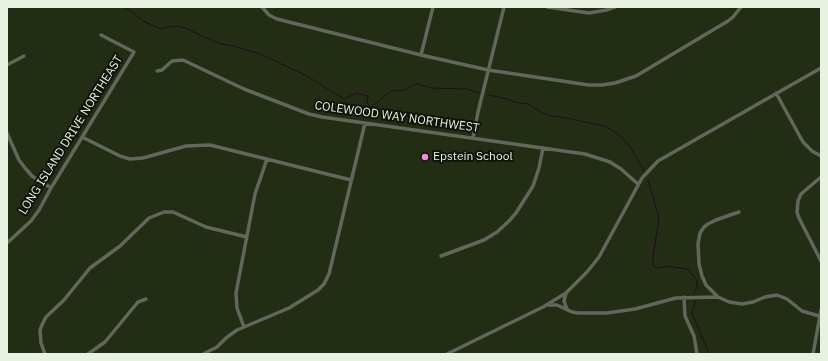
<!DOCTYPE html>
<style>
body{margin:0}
#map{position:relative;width:828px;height:361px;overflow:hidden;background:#232d13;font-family:"IBM Plex Sans",sans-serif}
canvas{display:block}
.frame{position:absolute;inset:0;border:8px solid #e9f1e0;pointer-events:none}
</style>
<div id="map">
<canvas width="828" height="361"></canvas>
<div class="frame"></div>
</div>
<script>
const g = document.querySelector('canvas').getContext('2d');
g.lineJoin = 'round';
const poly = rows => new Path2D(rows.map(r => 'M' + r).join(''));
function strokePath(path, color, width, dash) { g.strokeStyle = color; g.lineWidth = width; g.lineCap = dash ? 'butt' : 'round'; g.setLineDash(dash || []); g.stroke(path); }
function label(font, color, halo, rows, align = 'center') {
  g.font = font + ' "IBM Plex Sans",sans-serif'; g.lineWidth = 4; g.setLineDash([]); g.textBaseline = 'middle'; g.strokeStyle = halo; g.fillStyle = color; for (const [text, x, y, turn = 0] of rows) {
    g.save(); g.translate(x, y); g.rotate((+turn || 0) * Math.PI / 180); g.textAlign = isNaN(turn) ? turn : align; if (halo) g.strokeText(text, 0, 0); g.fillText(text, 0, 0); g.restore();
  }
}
strokePath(poly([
 [125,7,145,22,162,29,168,27,177,26,185,28,218,43,237,47,260,54,305,75,344,99,356,93,368,96,367,102,370,108,391,91,405,90,413,85,418,84,431,88,467,89,480,93],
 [489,95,507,99,514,102,528,104,543,113,552,116,566,118,604,126,617,133,624,140,630,147,644,170],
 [648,180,659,218,653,257,653,266,657,268,668,266,687,269,697,280,697,287,694,294],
 [695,300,695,303,692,313,709,354]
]), '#210b1e', 1);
strokePath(poly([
 [262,7,269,15,277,19,421,55,488,70,589,85,602,85,615,83,636,76,728,21,733,17,741,7],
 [547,7,589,13,606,10,615,7],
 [421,55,433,7],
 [7,65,24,56],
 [157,71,162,70,172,61,183,60,244,89,309,114,322,117,585,154,610,162,621,169,638,184],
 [776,93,803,142,812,151,821,156],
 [7,133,19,160,25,168,32,176,51,188],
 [82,137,120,156,130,159,143,158,186,146,210,145,351,180],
 [473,138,478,112,504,7],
 [821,177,801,194,798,201,797,212,799,218,821,261],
 [739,212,716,220,708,224,704,227,700,233,698,244,699,264,702,276,706,285,718,297,729,302,742,304,753,302,765,297,777,295,787,299,802,311,819,316],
 [7,243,31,221,39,210,51,188,134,52,101,35],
 [441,256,484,240,497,232,509,221,516,213,533,186,539,168,543,148],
 [566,293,564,301,567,309],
 [684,297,685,316,694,336,697,354],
 [548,305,557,305,572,312,578,313,607,313,635,309,676,298,718,297],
 [244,327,237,308,236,293,255,194,267,159],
 [45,354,41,343,40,330,42,325,46,317,64,300,90,268,120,246,149,218,164,212,173,212,206,227,247,237],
 [88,354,105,342,138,302,146,299],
 [203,354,217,347,226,338,237,330,289,308,318,290,324,284,329,274,365,123],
 [447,354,543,307,566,293,587,272,599,257,642,178,658,161,821,68],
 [813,354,821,310]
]), '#61675a', 3.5);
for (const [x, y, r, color] of [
 [425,157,4,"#fa87e8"]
]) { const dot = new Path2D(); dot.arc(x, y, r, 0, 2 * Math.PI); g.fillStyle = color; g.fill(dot); strokePath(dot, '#0f1408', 1.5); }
label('12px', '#e9f1e0', '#0f1408', [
 ["COLEWOOD WAY NORTHWEST",397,117,8],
 ["LONG ISLAND DRIVE NORTHEAST",71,135,-58]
]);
label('12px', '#e9f1e0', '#0f1408', [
 ["Epstein School",433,157]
], 'left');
</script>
